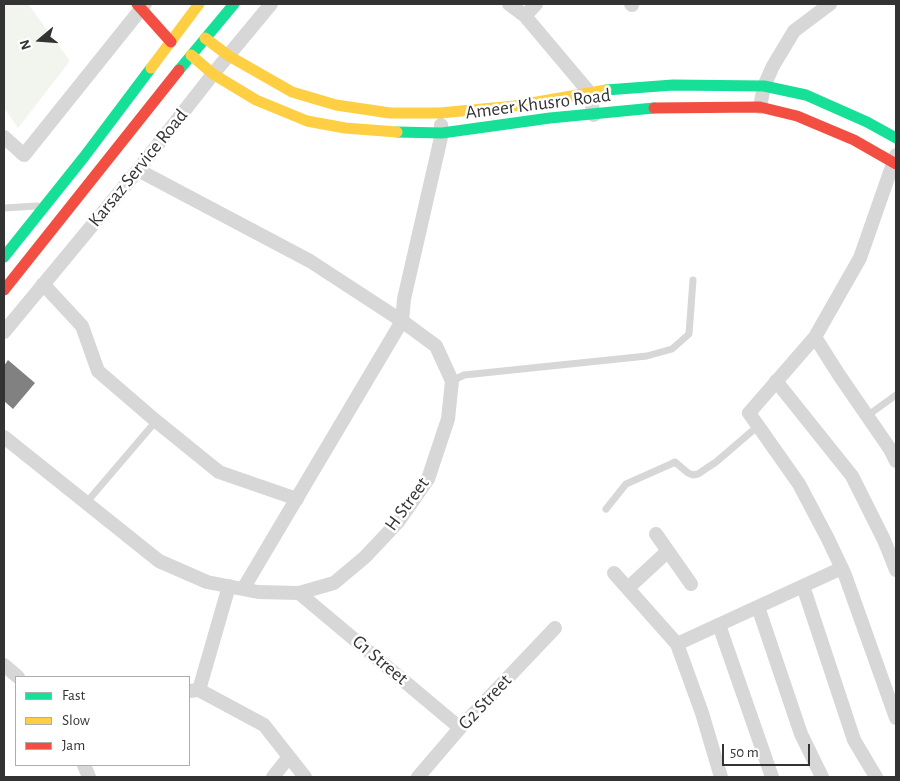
<!DOCTYPE html>
<style>
body{margin:0}
#map{position:relative;width:900px;height:781px;overflow:hidden;background:#fff;font-family:"Alegreya Sans",sans-serif}
canvas{display:block}
.frame{position:absolute;inset:0;border:5px solid #333;pointer-events:none}
.legend{position:absolute;left:15px;top:676px;width:175px;height:90px;box-sizing:border-box;background:#fff;border:1px solid #adadad;margin:0;padding:6px 9px;list-style:none;font-size:15px;color:#333}
.legend li{display:flex;align-items:center;gap:10px;height:25px}
.legend b{width:25px;border:1px solid #adadad}
.north{position:absolute;left:15px;top:15px;width:50px;height:50px;-webkit-text-stroke:4px #fff;paint-order:stroke;rotate:252deg;font-size:14px;font-weight:700;line-height:20px;text-align:center;color:#333}
.north::after{content:'';display:block;margin:auto;width:18px;height:22px;background:#333;clip-path:polygon(50% 0,100% 100%,50% 72%,0 100%)}
.scale{position:absolute;left:722px;top:744px;width:88px;height:22px;box-sizing:border-box;border:2px solid #333;border-top:0;padding-left:6px;font-size:15px;line-height:18px;white-space:nowrap;color:#333;-webkit-text-stroke:4px #fff;paint-order:stroke}
</style>
<div id="map">
<canvas width="900" height="781"></canvas>
<div class="frame"></div>
<ul class="legend">
<li><b style="height:6px;background:#16e098"></b>Fast</li>
<li><b style="height:6px;background:#ffcf43"></b>Slow</li>
<li><b style="height:6px;background:#f24e42"></b>Jam</li>
</ul>
<div class="north">N</div>
<div class="scale">50 m</div>
</div>
<script>
const g = document.querySelector('canvas').getContext('2d');
g.lineJoin = 'round';
function paint(path, color) { g.fillStyle = color; g.fill(path, 'evenodd'); }
const poly = rows => new Path2D(rows.map(r => 'M' + r).join(''));
function strokePath(path, color, width, dash) { g.strokeStyle = color; g.lineWidth = width; g.lineCap = dash ? 'butt' : 'round'; g.setLineDash(dash || []); g.stroke(path); }
function label(font, color, halo, rows, align = 'center') {
  g.font = font + ' "Alegreya Sans",sans-serif'; g.lineWidth = 5; g.setLineDash([]); g.textBaseline = 'middle'; g.strokeStyle = halo; g.fillStyle = color; for (const [text, x, y, turn = 0] of rows) {
    g.save(); g.translate(x, y); g.rotate((+turn || 0) * Math.PI / 180); g.textAlign = isNaN(turn) ? turn : align; if (halo) g.strokeText(text, 0, 0); g.fillText(text, 0, 0); g.restore();
  }
}
paint(poly([
 [4,4,28,4,70,61,18,128,4,108]
]), '#f1f5ed');
paint(poly([
 [8,360,35,383,13,409,4,401,4,366]
]), '#818181');
strokePath(poly([
 [4,208,37,206],
 [452,381,464,375,647,356,672,349,689,334,693,280],
 [867,416,896,395],
 [86,503,156,421],
 [606,509,626,484,671,464,675,462,688,473,693,475,698,474,716,462,758,426]
]), '#d7d7d7', 7);
strokePath(poly([
 [509,4,525,16,589,92,594,115],
 [631,4,632,5],
 [525,16,536,4],
 [760,107,764,86,773,66,794,31,830,4],
 [4,137,24,155,145,4],
 [896,155,860,258,815,337,749,413,799,484,828,539,845,575,896,718],
 [43,284,82,326,98,371,156,421,219,472,297,499],
 [4,332,138,170,213,74,271,4],
 [815,337,839,375,890,449,896,461],
 [776,381,852,476,884,540,896,570],
 [4,437,159,561,207,582,258,592,299,593,334,583,365,557,398,522,428,479,448,419,452,381,436,346,402,321,310,261,138,170],
 [656,534,691,584],
 [614,573,677,644,702,713,721,777],
 [803,586,854,740,876,777],
 [628,588,668,551],
 [243,589,402,321,404,299,442,133,441,125],
 [299,593,460,728],
 [758,607,801,734,822,777],
 [719,625,772,777],
 [677,644,842,568],
 [4,665,18,677],
 [199,690,229,586],
 [189,691,199,690,264,725,305,777],
 [84,765,89,777],
 [273,777,288,758],
 [418,777,460,728,555,628]
]), '#d7d7d7', 14);
strokePath(poly([
 [179,70,234,4],
 [606,90,673,85,764,86,806,95,867,122,896,138],
 [397,132,442,133,550,118,654,108],
 [4,257,84,157,151,68]
]), '#16e098', 11);
strokePath(poly([
 [205,38,229,56,292,92,336,105,390,113,440,113,514,106,606,90],
 [191,55,213,74,256,100,307,121,345,128,397,132],
 [151,68,199,4]
]), '#ffcf43', 11);
strokePath(poly([
 [137,4,171,42],
 [654,108,760,107,797,116,854,140,896,164],
 [4,290,179,70]
]), '#f24e42', 11);
label('19px', '#333', '#fff', [
 ["Ameer Khusro Road",538,104,-7],
 ["Karsaz Service Road",138,168,-51],
 ["H Street",407,504,-54],
 ["G1 Street",380,660,40],
 ["G2 Street",485,702,-47]
]);
</script>
